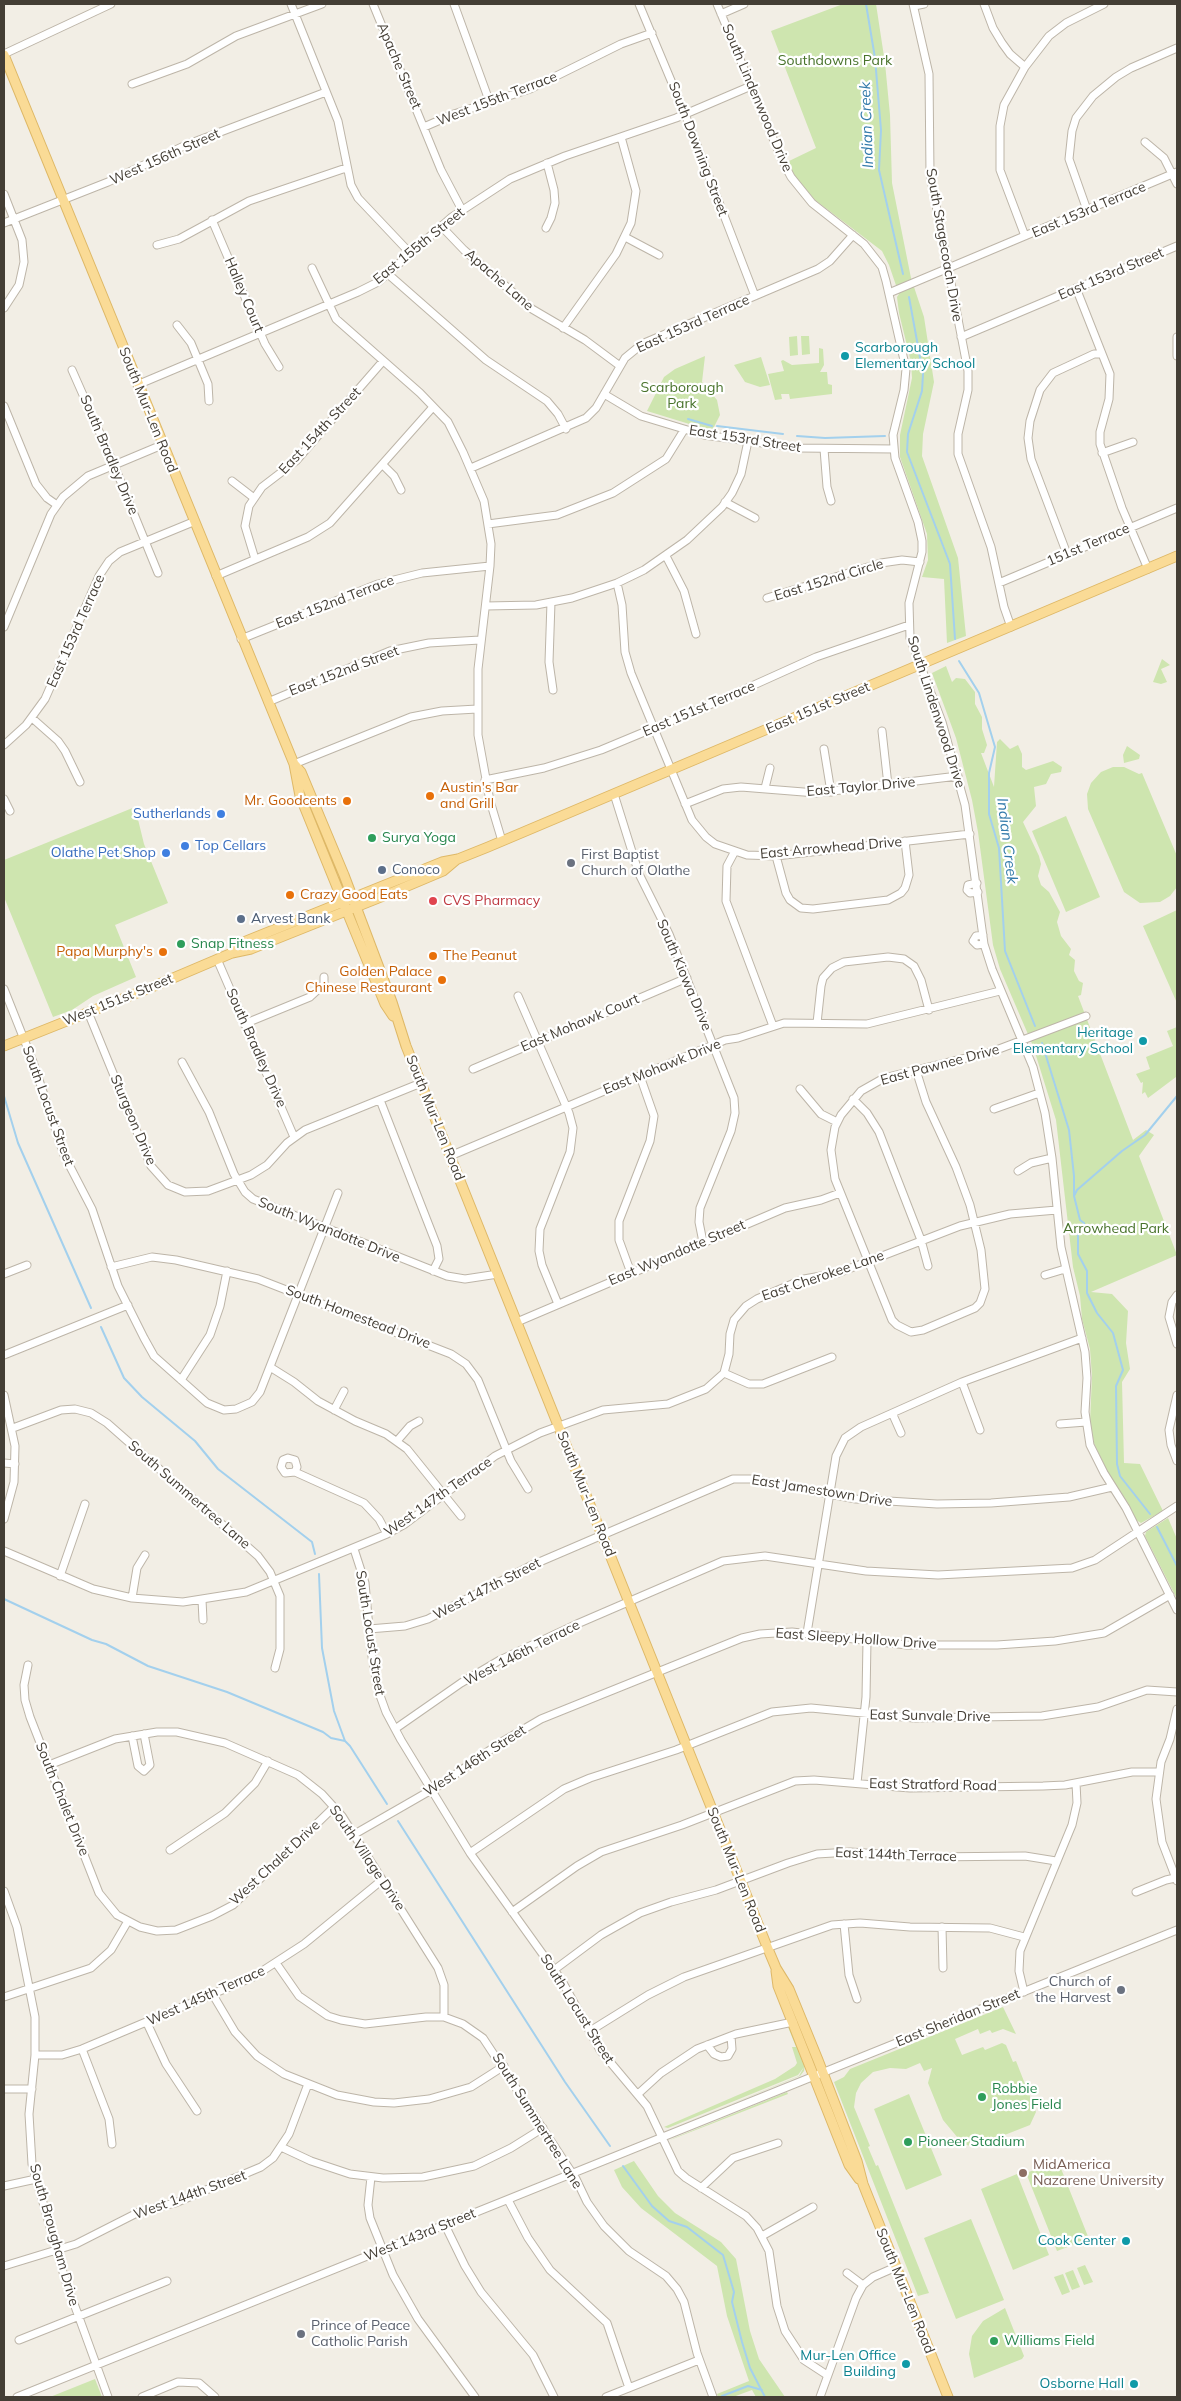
<!DOCTYPE html>
<style>
body{margin:0}
#map{position:relative;width:1181px;height:2401px;overflow:hidden;background:#f2eee5;font-family:Mulish,sans-serif}
canvas{display:block}
.frame{position:absolute;inset:0;border:5px solid #443e35;pointer-events:none}
</style>
<div id="map">
<canvas width="1181" height="2401"></canvas>
<div class="frame"></div>
</div>
<script>
const g = document.querySelector('canvas').getContext('2d');
g.lineJoin = 'round';
function paint(path, color) { g.fillStyle = color; g.fill(path, 'evenodd'); }
const poly = rows => new Path2D(rows.map(r => 'M' + r).join(''));
function strokePath(path, color, width, dash) { g.strokeStyle = color; g.lineWidth = width; g.lineCap = dash ? 'butt' : 'round'; g.setLineDash(dash || []); g.stroke(path); }
function label(font, color, halo, rows, align = 'center') {
  g.font = font + ' Mulish,sans-serif'; g.lineWidth = 4.5; g.setLineDash([]); g.textBaseline = 'middle'; g.strokeStyle = halo; g.fillStyle = color; for (const [text, x, y, turn = 0] of rows) {
    g.save(); g.translate(x, y); g.rotate((+turn || 0) * Math.PI / 180); g.textAlign = isNaN(turn) ? turn : align; if (halo) g.strokeText(text, 0, 0); g.fillText(text, 0, 0); g.restore();
  }
}
paint(poly([
 [843,4,876,4,885,63,890,115,892,183,911,278,924,317,934,382,923,434,922,456,958,558,966,636,947,643,944,579,922,577,928,560,927,534,900,457,900,435,912,378,911,362,899,313,897,297,899,294,889,265,882,251,815,200,794,175,787,162,816,148,771,31],
 [797,336,798,355,790,356,789,337],
 [801,336,809,336,810,354,802,355],
 [819,348,823,349,824,365,820,372,827,372,828,384,832,385,832,394,790,399,789,394,781,394,782,399,775,400,768,374,784,371,781,361,783,360,792,365,819,363],
 [705,356,702,382,717,400,720,415,712,431,647,411,664,377,675,369],
 [761,357,770,385,760,387,745,382,734,365],
 [1162,659,1170,665,1161,669,1167,682,1161,684,1153,682],
 [946,666,952,682,956,678,965,679,975,692,975,704,982,717,982,729,987,745,984,753,981,753,994,787,997,742,1000,739,1010,749,1018,745,1022,754,1022,767,1026,770,1053,761,1062,767,1061,772,1051,774,1046,784,1034,787,1036,806,1023,822,1039,856,1041,864,1038,876,1041,885,1049,892,1060,912,1057,922,1061,936,1071,949,1069,955,1075,960,1074,971,1079,981,1083,983,1081,995,1078,996,1133,1140,1146,1130,1154,1135,1139,1156,1177,1255,1091,1292,1112,1294,1128,1311,1126,1343,1130,1369,1122,1382,1124,1463,1140,1464,1163,1511,1141,1523,1136,1520,1128,1503,1108,1473,1094,1443,1090,1422,1092,1376,1090,1349,1082,1319,1080,1296,1073,1267,1056,1120,1033,1046,1000,969,993,945,978,832,972,800,956,738,932,673],
 [1127,746,1140,755,1139,759,1124,763,1123,755],
 [1113,767,1124,767,1139,774,1142,773,1177,856,1177,887,1170,896,1160,902,1140,903,1124,892,1088,809,1087,794,1091,783,1101,772],
 [135,807,144,844,168,903,115,925,136,977,93,996,72,1010,53,1017,4,897,4,860],
 [1066,816,1100,897,1066,912,1032,831],
 [1177,910,1177,1003,1143,926],
 [1177,1027,1177,1078,1176,1077,1148,1098,1145,1092,1142,1094,1143,1082,1141,1083,1136,1074,1150,1069,1146,1057,1173,1046,1167,1031],
 [1168,1518,1177,1539,1177,1599,1145,1536,1146,1532],
 [1003,2007,1016,2034,1003,2029,992,2033,990,2030,980,2034,978,2029,955,2039,962,2055,983,2047,985,2050,1002,2043,1006,2045,1013,2062,1016,2061,1036,2112,1030,2125,974,2147,963,2144,943,2120,928,2083,932,2068,924,2071,920,2063,906,2069,890,2068,873,2072,861,2083,856,2093,854,2107,870,2146,868,2147,876,2166,878,2165,929,2293,918,2296,834,2082,844,2077,850,2069],
 [788,2027,792,2030,805,2063,804,2071,800,2076,668,2130,799,2076,804,2067,798,2075,668,2128,664,2127,775,2079,795,2066,797,2063,792,2047,796,2047],
 [787,2092,788,2094,670,2140,674,2138],
 [909,2094,942,2175,906,2190,874,2109],
 [634,2161,658,2196,675,2213,721,2242,736,2259,750,2331,759,2359,785,2397,756,2397,752,2390,733,2397,718,2397,717,2394,749,2381,727,2316,717,2266,641,2208,622,2187,614,2170],
 [1058,2161,1089,2239,1057,2251,1026,2173],
 [1017,2174,1049,2255,1013,2270,981,2189],
 [971,2219,1004,2300,956,2319,924,2238],
 [1085,2265,1093,2282,1084,2285,1077,2268],
 [1073,2270,1080,2287,1072,2290,1065,2273],
 [1063,2274,1070,2292,1062,2295,1054,2277],
 [1005,2308,1024,2356,1022,2359,974,2378,969,2354,972,2336,983,2321],
 [95,2379,102,2397,50,2397]
]), '#cee5af');
strokePath(poly([
 [866,4,875,58,881,130,879,170,903,274],
 [909,297,923,374,922,391,908,434,907,452,950,564,955,639],
 [688,419,712,426],
 [717,426,783,434],
 [797,436,825,438,885,436],
 [959,661,979,693,995,747,989,773,989,814,999,848,1005,951,1035,1026],
 [1042,1043,1069,1130,1074,1176,1074,1196,1080,1220,1084,1223,1084,1227,1078,1235,1078,1254,1087,1271,1087,1293,1097,1313,1113,1333,1123,1370,1116,1386,1117,1464,1120,1476,1150,1514],
 [4,1096,18,1143,91,1308],
 [1074,1196,1077,1190,1122,1151,1145,1135,1177,1096],
 [101,1327,124,1378,142,1397,195,1441,218,1469,312,1542,315,1554],
 [1157,1527,1177,1566],
 [319,1574,322,1648,334,1711,345,1741],
 [4,1599,92,1640,106,1644,148,1666,227,1692,323,1732,331,1738,345,1741,350,1746,387,1804],
 [398,1821,565,2082,610,2146],
 [623,2166,652,2206,669,2221,687,2227,723,2255,734,2292,732,2302,742,2342,750,2368,765,2397],
 [722,2396,748,2386,762,2390]
]), '#a3d0ed', 2);
const minor = poly([
 [291,4,338,121,351,185,358,198,410,253],
 [373,4,441,170,462,210],
 [454,4,490,103],
 [639,4,685,114,755,296],
 [717,4,782,160,791,177,812,203,864,244,882,267,886,281,906,369,904,390,893,435,895,458,918,522,922,541,922,552,909,603,910,638,942,722,965,805,984,944,992,969,1033,1067,1045,1113,1052,1158,1061,1247,1085,1352,1087,1378,1085,1412,1090,1445,1104,1473,1126,1508,1177,1610],
 [913,4,929,74,930,174,968,371,968,390,958,434,958,454,991,547,1004,607,1011,627],
 [984,4,993,28,1002,43,1010,54,1025,67],
 [914,6,924,4],
 [721,14,744,4],
 [4,54,111,4],
 [132,84,187,64,236,36,322,4],
 [424,127,454,114,530,89,621,44,652,33],
 [1145,142,1164,158,1177,184],
 [4,194,22,240,24,262,19,285,4,308],
 [1087,210,1069,159,1072,131,1076,118,1093,96,1116,77,1131,68,1177,48],
 [212,220,265,344,279,367],
 [4,223,108,182,186,145,326,92],
 [441,226,464,250,532,309,585,340,620,366],
 [546,228,551,218,555,203,554,190,547,163],
 [1025,236,1000,170,1000,126,1004,105,1025,67,1049,36,1066,23,1104,4],
 [625,237,659,255],
 [157,245,179,239,249,201,346,168],
 [312,268,336,319,420,393,448,422,463,452,484,501,491,544,490,566,478,669,478,735,490,801,502,841],
 [388,274,486,360,547,401,558,414,566,429],
 [1076,288,1110,374,1109,399,1100,432,1100,444,1122,508,1148,569],
 [889,293,1177,172],
 [177,325,191,343,208,384,209,401],
 [563,328,616,254,631,223,636,191,621,137],
 [961,337,1177,246],
 [1177,337,1177,356],
 [72,370,114,465,158,573],
 [137,385,358,292,378,282,452,217,510,179,565,156,676,118,751,86],
 [604,394,641,416,704,435,799,448,894,449],
 [4,406,36,484,47,498,57,505],
 [824,449,827,487,831,501],
 [1102,453,1133,442],
 [383,465,394,476,401,490],
 [471,468,586,418,596,408,625,358,642,344,818,269,830,261,853,235],
 [232,481,254,498],
 [725,502,755,518],
 [488,524,557,515,613,493,666,459,684,430],
 [1067,554,1031,459,1028,438,1030,421,1040,390,1053,373,1094,354,1102,354],
 [666,556,684,591,696,634],
 [255,559,245,526,249,506,262,487,296,461,383,361],
 [216,576,308,537,330,523,433,407],
 [617,583,622,605,625,652,631,673,692,820,706,837,715,844,747,855,776,856,970,834],
 [999,583,1177,508],
 [767,598,881,563,902,560,920,562],
 [551,602,549,662,553,690],
 [486,606,536,605,572,598,617,583,644,570,687,540,722,507,732,493,741,474,748,441],
 [4,627,51,514,63,497,88,476,162,445],
 [241,639,378,584,422,573,490,566],
 [268,702,390,651,429,643,480,640],
 [32,718,58,741,65,751,80,782],
 [882,731,888,785],
 [4,745,26,725,45,699,99,576,109,561,120,552,193,522],
 [824,749,831,792],
 [294,764,411,717,442,711,477,709],
 [485,780,544,768,601,750,714,703,816,657,909,625],
 [765,788,770,768],
 [614,794,639,874,669,934,734,1098,735,1113,731,1131,700,1208,699,1222,703,1242],
 [4,799,10,811],
 [685,804,723,789,741,787,816,793,958,776],
 [735,851,727,866,726,901,773,1026],
 [776,856,786,893,790,900,801,908,813,909,888,900,901,893,905,888,909,875,905,841],
 [977,883,968,885,967,890,970,893,978,892],
 [983,935,976,936,973,941,977,945,984,944],
 [217,959,294,1137],
 [4,989,33,1062,64,1155,92,1209,118,1286,144,1338,154,1356,207,1403,224,1410,236,1409,252,1402,260,1392,338,1193],
 [518,996,569,1113,573,1128,570,1152,540,1229,539,1251,542,1265,558,1304],
 [88,1012,151,1166,168,1185,185,1192,208,1191,251,1175,267,1165,287,1143,305,1130,421,1083],
 [817,1023,821,986,823,978,832,968,844,962,888,957,904,959,914,966,921,980,929,1010],
 [244,1024,310,997,324,984,324,977],
 [182,1062,209,1112,234,1174,245,1192,253,1199,447,1276,465,1279,498,1274],
 [473,1069,687,978],
 [916,1070,926,1102,956,1167,970,1205,981,1250,985,1289,980,1303,975,1308,923,1330,911,1332,897,1325,892,1320,835,1179,831,1150,835,1127,841,1115,861,1091,884,1078,916,1070,991,1052,1086,1016],
 [800,1089,821,1114,837,1122],
 [853,1099,867,1113,879,1132,921,1240,928,1266],
 [380,1100,437,1246,439,1259,433,1271],
 [994,1109,1039,1093],
 [450,1156,725,1040,738,1038,784,1023,867,1024,1000,991],
 [1018,1171,1031,1163,1052,1158],
 [111,1267,152,1257,176,1260,258,1279,451,1354,466,1364,478,1380,511,1461,528,1489],
 [631,1273,619,1240,619,1221,650,1141,654,1116,640,1076],
 [4,1274,27,1265],
 [1045,1275,1065,1269],
 [1177,1295,1172,1302,1169,1317,1177,1344],
 [517,1322,785,1208,821,1200,840,1193],
 [4,1355,128,1305],
 [270,1367,294,1382,318,1401,355,1421,386,1434,407,1449,461,1516],
 [724,1373,749,1384,763,1384,832,1357],
 [181,1380,210,1335,220,1306,227,1271],
 [962,1382,980,1430],
 [4,1395,15,1446,14,1482,4,1519],
 [1177,1395,1169,1430,1171,1445,1177,1461],
 [334,1410,344,1391],
 [893,1415,901,1433],
 [1060,1424,1086,1422],
 [13,1428,61,1410,75,1409,91,1413,107,1423,258,1556,270,1572,280,1596,280,1649,275,1668],
 [397,1441,410,1426,419,1421],
 [4,1463,15,1464],
 [295,1472,297,1467,295,1460,288,1458,283,1460,281,1467,285,1473,295,1472,364,1503,379,1519,387,1534],
 [354,1549,365,1583,371,1651,378,1690,386,1712,401,1740,470,1853,562,1981,600,2050,647,2106,678,2171,686,2178,746,2216,757,2228,769,2251,777,2306,785,2331,804,2360,827,2375],
 [4,1551,93,1589,132,1598,183,1602,246,1592,387,1534,405,1524,495,1456,540,1433,603,1410,668,1404,706,1389,724,1373,729,1354,730,1334,734,1320,746,1306,757,1299,804,1279,838,1273,960,1226,1010,1214,1057,1210],
 [60,1576,85,1504],
 [132,1598,137,1568,145,1555],
 [202,1600,203,1620],
 [369,1629,405,1626,428,1619,530,1566,733,1479,751,1479,856,1499,937,1504,991,1503,1069,1497,1112,1487],
 [807,1633,836,1456,845,1438,861,1427,962,1382,1082,1338],
 [28,1665,24,1685,25,1700,30,1717,99,1893,117,1915,140,1927,157,1931,176,1930,212,1916,233,1905,334,1807],
 [1177,1709,1170,1739,1161,1762,1156,1799,1162,1842,1177,1881],
 [395,1729,461,1683,500,1660,577,1624,723,1561,765,1556,866,1571,938,1575,1072,1568,1095,1560,1177,1506],
 [132,1736,138,1766,144,1771,150,1765,144,1734],
 [49,1765,115,1739,157,1732,177,1732,225,1743,298,1775,322,1794,342,1816,438,1968,444,1985,444,2017],
 [857,1783,866,1697,867,1641],
 [353,1835,440,1785,500,1743,541,1719,742,1638,760,1634,792,1632,907,1645,997,1645,1055,1641,1104,1633,1170,1595],
 [170,1850,225,1813,255,1783,268,1761],
 [470,1853,564,1789,590,1778,676,1750,772,1712,811,1708,914,1718,1042,1716,1098,1707,1147,1690,1177,1692],
 [4,1891,17,1927,35,2017,35,2055,29,2114,32,2164,65,2279,108,2397],
 [1136,1892,1166,1880,1175,1878],
 [512,1912,577,1866,601,1852,682,1825,795,1781,814,1780,910,1788,1043,1786,1065,1785,1132,1772,1158,1772],
 [844,1924,849,1975,857,1999],
 [942,1927,943,1968],
 [276,1963,299,1996,328,2016,341,2020,365,2024,426,2017,444,2017,463,2024,483,2038,576,2179,587,2202,604,2226,629,2251,666,2276,677,2289,684,2302,697,2353,713,2397],
 [554,1970,601,1935,640,1913,671,1902,716,1890,788,1863,817,1854,850,1852,928,1857,1025,1856,1056,1861],
 [1024,1992,1019,1971,1020,1951,1072,1825,1077,1803,1076,1783],
 [213,1995,235,2032,257,2056,284,2074,337,2095,374,2102,394,2103,429,2099,471,2087,504,2066],
 [4,1997,91,1968,111,1950,128,1921],
 [147,2023,166,2064,197,2111],
 [590,2031,648,1995,684,1977,832,1925,860,1923,910,1927,990,1928,1024,1937],
 [707,2045,714,2054,721,2057,728,2056,732,2049,731,2036],
 [82,2049,109,2119,112,2144],
 [35,2055,62,2055,82,2049,253,1977,304,1944,382,1880],
 [4,2089,32,2089],
 [638,2094,661,2073,697,2049,736,2034,793,2022],
 [281,2147,311,2161,350,2174,383,2178,423,2177,474,2166,511,2148,543,2128],
 [371,2177,368,2205,370,2218,393,2275,418,2319,475,2397],
 [4,2186,36,2179],
 [701,2188,733,2158,778,2143],
 [508,2200,528,2238,550,2270,607,2323,629,2388],
 [445,2225,465,2266,481,2292,533,2355,554,2397],
 [762,2236,813,2207],
 [4,2266,76,2244,139,2212,175,2203,261,2167,273,2158,289,2134,308,2084],
 [847,2273,863,2285],
 [19,2340,167,2281],
 [17,2397,1177,1930],
 [142,2397,178,2382,199,2383,215,2397],
 [606,2397,699,2360],
 [820,2397,856,2298,863,2285,873,2277,896,2267]
]);
const major = poly([
 [4,55,294,764,300,796,350,919,385,1004,393,1016],
 [294,764,301,772,344,875,392,1002,406,1046,768,1949,776,1968,789,1989,818,2060,857,2161,863,2184,948,2397],
 [232,953,246,941,442,862,458,859,488,847,1177,556],
 [4,1046,152,987,232,953,251,949,391,893,443,871,456,860],
 [776,1971,778,1986,849,2165,859,2179]
]);
strokePath(minor, '#bdb5a8', 9);
strokePath(major, '#deb867', 11);
strokePath(minor, '#fff', 7);
strokePath(major, '#fadb96', 9);
for (const [x, y, r, color] of [
 [845,356,5,"#0f9aa8"],
 [430,796,5,"#e8710a"],
 [347,801,5,"#e8710a"],
 [221,814,5,"#3f7fe0"],
 [372,838,5,"#2e9e5b"],
 [185,846,5,"#3f7fe0"],
 [166,853,5,"#3f7fe0"],
 [571,863,5,"#6b7280"],
 [382,870,5,"#5c6f8a"],
 [290,895,5,"#e8710a"],
 [433,901,5,"#e0444e"],
 [241,919,5,"#5c6f8a"],
 [181,944,5,"#2e9e5b"],
 [163,952,5,"#e8710a"],
 [433,956,5,"#e8710a"],
 [442,980,5,"#e8710a"],
 [1143,1041,5,"#0f9aa8"],
 [1121,1990,5,"#6b7280"],
 [982,2097,5,"#2e9e5b"],
 [908,2142,5,"#2e9e5b"],
 [1023,2173,5,"#8d6e63"],
 [1126,2241,5,"#0f9aa8"],
 [301,2334,5,"#6b7280"],
 [994,2341,5,"#2e9e5b"],
 [906,2364,5,"#0f9aa8"],
 [1134,2384,5,"#0f9aa8"]
]) { const dot = new Path2D(); dot.arc(x, y, r, 0, 2 * Math.PI); g.fillStyle = color; g.fill(dot); strokePath(dot, '#fff', 2); }
label('14px', '#48732b', '#fff', [
 ["Southdowns Park",835,61],
 ["Scarborough",682,388],
 ["Park",682,404],
 ["Arrowhead Park",1116,1229]
]);
label('14px', '#443e35', '#fff', [
 ["Apache Street",399,66,67],
 ["South Lindenwood Drive",757,98,67],
 ["West 155th Terrace",497,99,-21],
 ["South Downing Street",698,149,69],
 ["West 156th Street",165,157,-24],
 ["East 153rd Terrace",1089,210,-23],
 ["South Stagecoach Drive",944,245,80],
 ["East 155th Street",419,246,-39],
 ["East 153rd Street",1111,274,-23],
 ["Apache Lane",499,280,41],
 ["Halley Court",244,295,67],
 ["East 153rd Terrace",693,324,-24],
 ["South Mur-Len Road",148,410,68],
 ["East 154th Street",320,431,-47],
 ["East 153rd Street",745,439,9],
 ["South Bradley Drive",109,455,67],
 ["151st Terrace",1088,545,-23],
 ["East 152nd Circle",829,580,-17],
 ["East 152nd Terrace",335,602,-21],
 ["East 153rd Terrace",76,631,-66],
 ["East 152nd Street",344,671,-21],
 ["East 151st Street",818,708,-23],
 ["East 151st Terrace",699,709,-23],
 ["South Lindenwood Drive",936,712,72],
 ["East Taylor Drive",861,787,-5],
 ["East Arrowhead Drive",831,848,-5],
 ["South Kiowa Drive",684,975,67],
 ["West 151st Street",118,1000,-22],
 ["East Mohawk Court",580,1023,-23],
 ["South Bradley Drive",256,1048,66],
 ["East Pawnee Drive",940,1065,-15],
 ["East Mohawk Drive",662,1067,-22],
 ["South Locust Street",48,1106,70],
 ["South Mur-Len Road",435,1118,68],
 ["Sturgeon Drive",133,1120,67],
 ["South Wyandotte Drive",329,1230,22],
 ["East Wyandotte Street",677,1253,-23],
 ["East Cherokee Lane",823,1276,-19],
 ["South Homestead Drive",358,1317,21],
 ["East Jamestown Drive",822,1491,9],
 ["South Mur-Len Road",586,1494,68],
 ["South Summertree Lane",189,1495,41],
 ["West 147th Terrace",438,1497,-35],
 ["West 147th Street",487,1589,-27],
 ["South Locust Street",370,1633,81],
 ["East Sleepy Hollow Drive",856,1639,4],
 ["West 146th Terrace",522,1653,-27],
 ["East Sunvale Drive",930,1716,1],
 ["West 146th Street",475,1761,-33],
 ["East Stratford Road",933,1785,1],
 ["South Chalet Drive",62,1799,68],
 ["East 144th Terrace",896,1855,2],
 ["South Village Drive",367,1858,56],
 ["West Chalet Drive",275,1863,-43],
 ["South Mur-Len Road",736,1870,68],
 ["West 145th Terrace",206,1996,-24],
 ["South Locust Street",577,2009,58],
 ["East Sheridan Street",958,2018,-22],
 ["South Summertree Lane",537,2121,58],
 ["West 144th Street",190,2195,-20],
 ["South Brougham Drive",54,2235,74],
 ["West 143rd Street",420,2235,-22],
 ["South Mur-Len Road",905,2291,68]
]);
label('14px', '#0d838f', '#fff', [
 ["Scarborough",855,348,"left"],
 ["Elementary School",855,364,"left"],
 ["Heritage",1133,1033],
 ["Elementary School",1133,1049],
 ["Cook Center",1116,2241],
 ["Mur-Len Office",896,2356],
 ["Building",896,2372],
 ["Osborne Hall",1124,2384]
], 'right');
label('14px', '#c56008', '#fff', [
 ["Austin's Bar",440,788],
 ["and Grill",440,804],
 ["Mr. Goodcents",337,801,"right"],
 ["Crazy Good Eats",300,895],
 ["Papa Murphy's",153,952,"right"],
 ["The Peanut",443,956],
 ["Golden Palace",432,972,"right"],
 ["Chinese Restaurant",432,988,"right"]
], 'left');
label('14px', '#366cbe', '#fff', [
 ["Sutherlands",211,814],
 ["Top Cellars",195,846,"left"],
 ["Olathe Pet Shop",156,853]
], 'right');
label('14px', '#27864d', '#fff', [
 ["Surya Yoga",382,838],
 ["Snap Fitness",191,944],
 ["Robbie",992,2089],
 ["Jones Field",992,2105],
 ["Pioneer Stadium",918,2142],
 ["Williams Field",1004,2341]
], 'left');
label('14px', '#5b616d', '#fff', [
 ["First Baptist",581,855],
 ["Church of Olathe",581,871],
 ["Church of",1111,1982,"right"],
 ["the Harvest",1111,1998,"right"],
 ["Prince of Peace",311,2326],
 ["Catholic Parish",311,2342]
], 'left');
label('14px', '#4e5e75', '#fff', [
 ["Conoco",392,870],
 ["Arvest Bank",251,919]
], 'left');
label('14px', '#be3a42', '#fff', [
 ["CVS Pharmacy",443,901]
], 'left');
label('14px', '#785e54', '#fff', [
 ["MidAmerica",1033,2165],
 ["Nazarene University",1033,2181]
], 'left');
label('italic 15px', '#337bab', '#fff', [
 ["Indian Creek",867,125,-92],
 ["Indian Creek",1007,841,83]
]);
</script>
